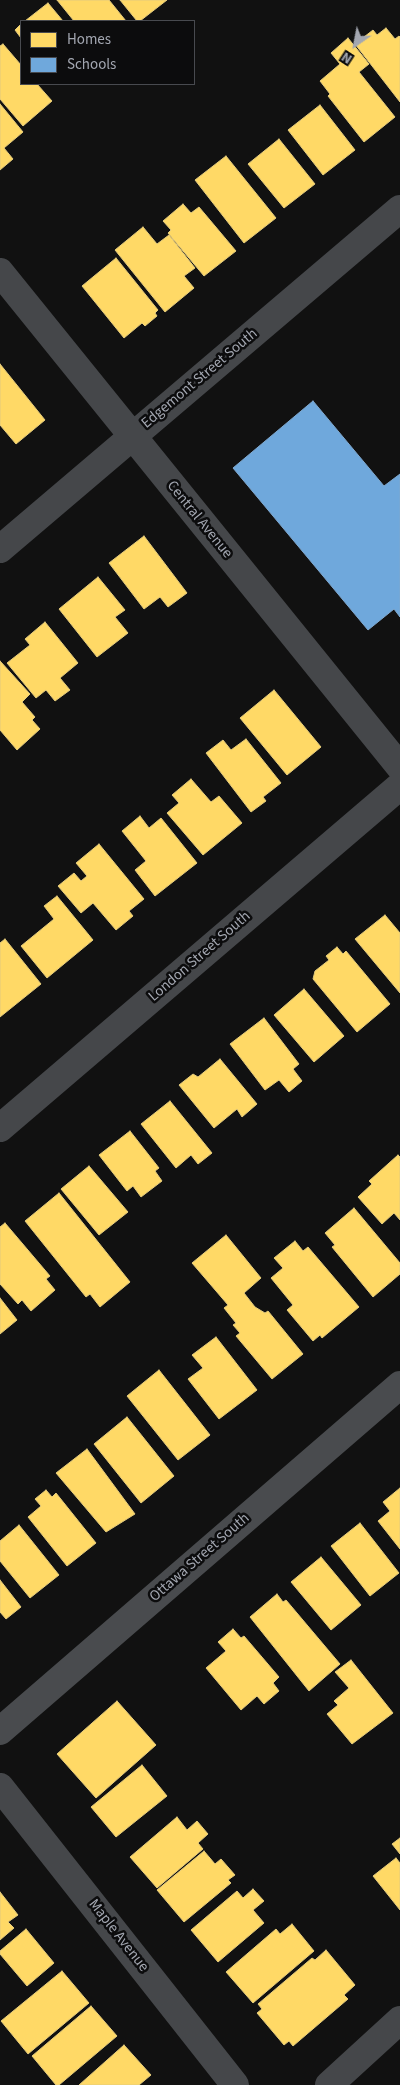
<!DOCTYPE html>
<style>
body{margin:0}
#map{position:relative;width:400px;height:2085px;overflow:hidden;background:#111;font-family:"Source Sans 3",sans-serif}
canvas{display:block}
.legend{position:absolute;left:20px;top:20px;width:175px;height:65px;box-sizing:border-box;background:#0c0c0d;border:1px solid #484a4f;margin:0;padding:6px 9px;list-style:none;font-size:15px;color:#a3a7b1}
.legend li{display:flex;align-items:center;gap:10px;height:25px}
.legend b{width:25px;border:1px solid #484a4f}
.north{position:absolute;left:330px;top:20px;width:50px;height:50px;-webkit-text-stroke:4px #0c0c0d;paint-order:stroke;rotate:213deg;font-size:14px;font-weight:700;line-height:20px;text-align:center;color:#a3a7b1}
.north::after{content:'';display:block;margin:auto;width:18px;height:22px;background:#a3a7b1;clip-path:polygon(50% 0,100% 100%,50% 72%,0 100%)}
</style>
<div id="map">
<canvas width="400" height="2085"></canvas>
<ul class="legend">
<li><b style="height:14px;background:#ffd966"></b>Homes</li>
<li><b style="height:14px;background:#6fa8dc"></b>Schools</li>
</ul>
<div class="north">N</div>
</div>
<script>
const g = document.querySelector('canvas').getContext('2d');
g.lineJoin = 'round';
function paint(path, color) { g.fillStyle = color; g.fill(path, 'evenodd'); }
const poly = rows => new Path2D(rows.map(r => 'M' + r).join(''));
function strokePath(path, color, width, dash) { g.strokeStyle = color; g.lineWidth = width; g.lineCap = dash ? 'butt' : 'round'; g.setLineDash(dash || []); g.stroke(path); }
function label(font, color, halo, rows, align = 'center') {
  g.font = font + ' "Source Sans 3",sans-serif'; g.lineWidth = 5; g.setLineDash([]); g.textBaseline = 'middle'; g.strokeStyle = halo; g.fillStyle = color; for (const [text, x, y, turn = 0] of rows) {
    g.save(); g.translate(x, y); g.rotate((+turn || 0) * Math.PI / 180); g.textAlign = isNaN(turn) ? turn : align; if (halo) g.strokeText(text, 0, 0); g.fillText(text, 0, 0); g.restore();
  }
}
const homes = poly([
 [57,0,109,0,126,21,74,21,57,0],
 [120,0,167,0,140,21,137,21,120,0],
 [48,3,63,21,25,21,48,3],
 [21,24,21,38,15,30,21,24],
 [386,28,395,39,399,36,400,37,400,102,355,44,373,30,377,35,386,28],
 [348,38,369,64,359,72,395,117,364,142,328,96,330,94,320,81,340,64,331,53,348,38],
 [3,44,21,65,21,84,37,84,52,101,23,126,0,99,0,46,3,44],
 [0,104,23,132,4,148,13,159,0,170,0,104],
 [320,105,355,150,323,175,288,130,320,105],
 [279,139,315,184,284,208,248,164,279,139],
 [226,156,276,218,244,243,195,180,226,156],
 [183,204,191,213,199,207,236,251,204,276,168,233,171,230,163,221,183,204],
 [143,227,157,244,169,235,195,268,184,276,194,288,165,312,115,250,143,227],
 [116,258,158,310,155,313,157,316,145,326,142,323,124,338,82,286,116,258],
 [0,364,45,420,16,444,0,425,0,364],
 [144,536,187,593,168,607,160,597,144,609,109,563,144,536],
 [98,577,125,610,115,617,128,633,97,657,59,609,98,577],
 [45,622,78,663,60,678,70,690,55,701,46,690,36,698,7,663,30,645,25,639,45,622],
 [0,661,30,694,22,702,35,717,32,720,40,729,17,750,0,730,0,661],
 [274,690,321,747,287,775,240,718,274,690],
 [246,739,281,783,263,797,266,801,251,812,206,753,223,740,231,750,246,739],
 [191,779,211,802,219,796,242,823,203,855,167,813,179,803,172,795,191,779],
 [140,816,149,828,161,818,197,863,155,896,135,870,146,861,122,831,140,816],
 [99,844,144,899,129,911,133,916,116,930,93,903,81,913,58,886,74,873,81,881,87,876,76,863,99,844],
 [57,896,93,940,47,978,21,946,54,919,44,906,57,896],
 [385,915,400,933,400,993,355,939,385,915],
 [5,939,41,984,0,1017,0,943,5,939],
 [337,947,343,954,346,951,390,1004,357,1032,313,979,315,971,329,960,326,956,337,947],
 [304,989,344,1036,314,1062,274,1015,304,989],
 [264,1018,299,1064,293,1069,302,1081,289,1092,279,1080,265,1090,230,1044,264,1018],
 [220,1059,257,1104,242,1117,237,1109,214,1128,179,1085,193,1074,198,1077,220,1059],
 [170,1101,212,1153,198,1164,191,1155,176,1168,141,1124,170,1101],
 [130,1131,159,1168,155,1171,162,1181,141,1197,133,1186,127,1191,99,1155,130,1131],
 [398,1155,400,1157,400,1220,394,1213,382,1224,358,1197,372,1184,369,1181,398,1155],
 [89,1166,128,1212,99,1235,61,1189,89,1166],
 [59,1193,130,1282,100,1307,90,1294,86,1297,25,1221,59,1193],
 [354,1208,400,1263,400,1274,373,1297,332,1247,335,1245,325,1233,354,1208],
 [5,1223,50,1276,46,1279,55,1290,31,1311,22,1300,18,1304,0,1284,0,1227,5,1223],
 [226,1235,261,1278,244,1293,255,1307,265,1313,268,1311,303,1354,272,1379,236,1336,240,1333,233,1325,236,1323,224,1308,228,1305,192,1263,226,1235],
 [295,1241,303,1251,308,1247,359,1307,322,1338,320,1335,313,1341,287,1310,293,1305,271,1278,283,1268,274,1258,295,1241],
 [0,1298,17,1320,0,1334,0,1298],
 [216,1337,257,1390,219,1419,188,1379,203,1368,192,1355,216,1337],
 [159,1370,210,1435,178,1460,127,1396,159,1370],
 [127,1417,174,1476,141,1503,94,1444,127,1417],
 [87,1449,135,1514,106,1532,56,1473,87,1449],
 [400,1488,400,1549,378,1521,390,1511,383,1502,400,1488],
 [46,1490,52,1497,56,1493,96,1543,67,1566,28,1517,41,1506,35,1499,46,1490],
 [360,1523,399,1573,370,1596,331,1546,360,1523],
 [19,1525,59,1575,30,1598,0,1561,0,1541,19,1525],
 [321,1557,361,1605,331,1630,291,1582,321,1557],
 [0,1580,21,1607,6,1619,0,1612,0,1580],
 [277,1594,283,1602,286,1600,340,1664,309,1691,250,1617,277,1594],
 [233,1629,241,1638,244,1636,279,1677,273,1683,279,1691,264,1704,257,1696,241,1710,206,1668,226,1651,218,1642,233,1629],
 [351,1660,393,1713,352,1744,327,1714,338,1705,334,1701,349,1688,335,1672,351,1660],
 [117,1701,156,1745,96,1798,57,1754,117,1701],
 [142,1765,167,1796,116,1837,91,1807,142,1765],
 [177,1817,187,1830,197,1821,208,1834,198,1843,203,1849,157,1888,130,1857,177,1817],
 [400,1838,400,1854,392,1844,400,1838],
 [204,1851,215,1864,221,1859,235,1875,228,1880,231,1883,184,1922,157,1890,204,1851],
 [396,1858,400,1863,400,1910,373,1876,396,1858],
 [253,1889,264,1901,253,1910,264,1923,218,1962,191,1930,237,1891,243,1898,253,1889],
 [0,1892,18,1915,8,1922,14,1928,0,1940,0,1892],
 [292,1924,314,1951,253,2003,226,1972,276,1929,280,1934,292,1924],
 [26,1929,54,1963,27,1986,0,1954,0,1951,26,1929],
 [326,1950,355,1985,344,1995,348,1999,293,2046,289,2041,284,2045,257,2013,262,2009,258,2004,312,1958,315,1960,326,1950],
 [62,1971,89,2003,28,2054,1,2021,62,1971],
 [91,2006,117,2036,59,2085,56,2085,32,2056,91,2006],
 [124,2045,151,2075,139,2085,79,2085,124,2045]
]);
paint(homes, '#ffd966');
strokePath(homes, '#e3ca7c', 1);
const schools = poly([
 [313,401,384,486,400,474,400,617,394,609,368,630,233,468,313,401]
]);
paint(schools, '#6fa8dc');
strokePath(schools, '#7fa8cf', 1);
strokePath(poly([
 [0,272,400,767],
 [0,549,400,209],
 [0,1128,400,786],
 [0,1787,235,2085],
 [329,2085,400,2020]
]), '#45474a', 28);
strokePath(poly([
 [0,1731,400,1385]
]), '#494b4e', 28);
label('15px', '#a3a7b1', '#0c0c0d', [
 ["Edgemont Street South",200,379,-40],
 ["Central Avenue",199,520,51],
 ["London Street South",200,957,-41],
 ["Ottawa Street South",200,1558,-41],
 ["Maple Avenue",118,1936,52]
]);
</script>
